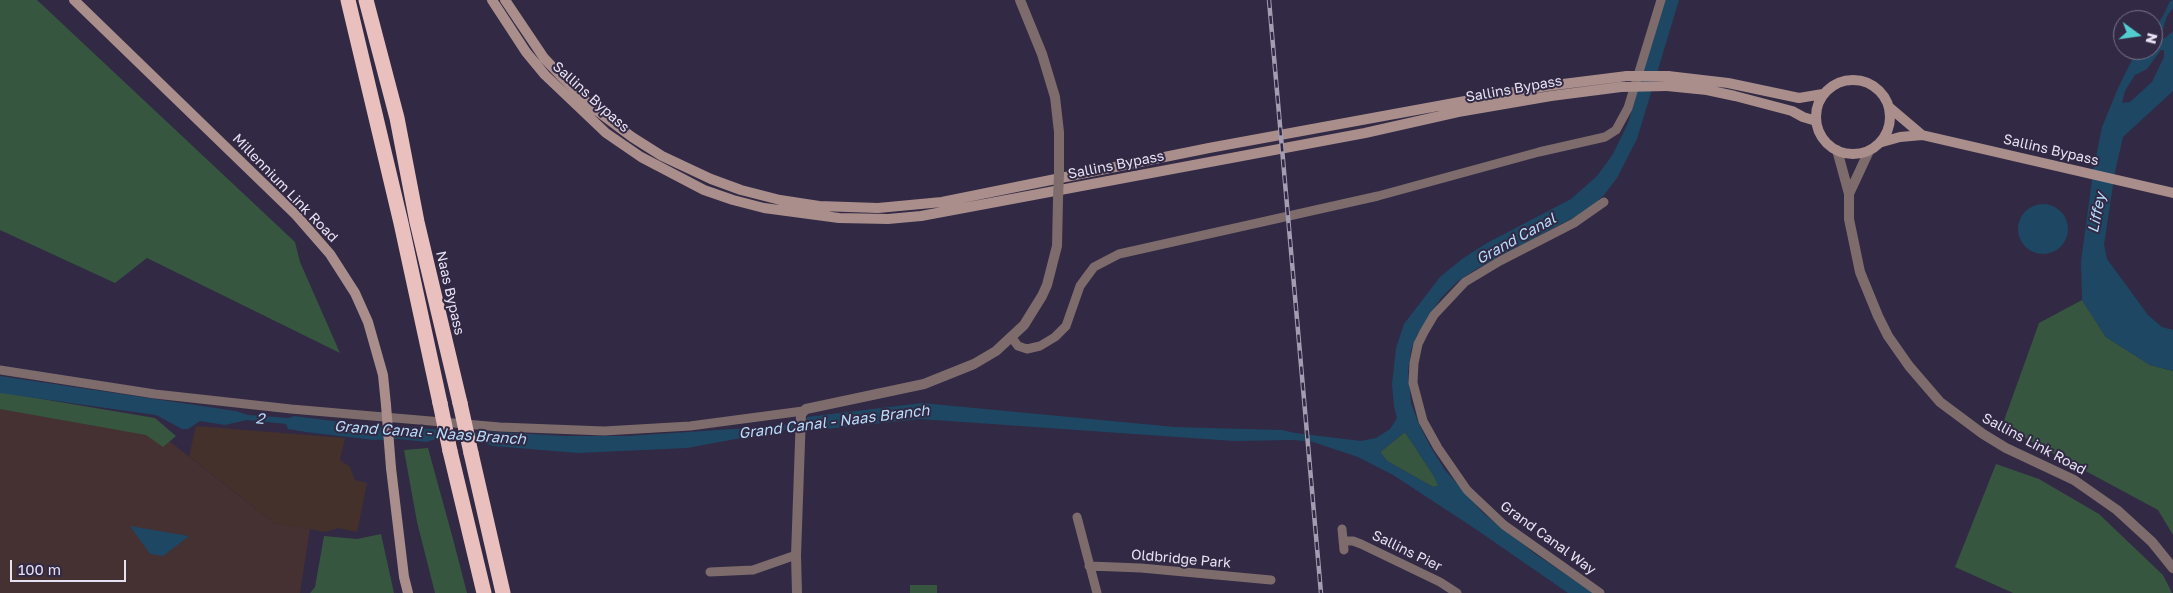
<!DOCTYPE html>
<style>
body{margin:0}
#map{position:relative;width:2173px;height:593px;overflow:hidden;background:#322944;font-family:"Golos Text",sans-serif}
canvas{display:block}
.north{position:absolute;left:2113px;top:10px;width:50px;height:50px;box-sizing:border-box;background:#322944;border:1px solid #7a738a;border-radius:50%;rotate:104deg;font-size:14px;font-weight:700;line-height:20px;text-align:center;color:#e7e2f3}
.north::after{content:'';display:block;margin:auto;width:18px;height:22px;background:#52cdcf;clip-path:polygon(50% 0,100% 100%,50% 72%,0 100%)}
.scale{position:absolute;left:10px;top:560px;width:116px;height:22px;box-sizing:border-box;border:2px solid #e7e2f3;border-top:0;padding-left:6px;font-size:15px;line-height:18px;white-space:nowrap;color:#e7e2f3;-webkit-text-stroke:4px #322944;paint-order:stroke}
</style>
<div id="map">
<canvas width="2173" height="593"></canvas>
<div class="north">N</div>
<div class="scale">100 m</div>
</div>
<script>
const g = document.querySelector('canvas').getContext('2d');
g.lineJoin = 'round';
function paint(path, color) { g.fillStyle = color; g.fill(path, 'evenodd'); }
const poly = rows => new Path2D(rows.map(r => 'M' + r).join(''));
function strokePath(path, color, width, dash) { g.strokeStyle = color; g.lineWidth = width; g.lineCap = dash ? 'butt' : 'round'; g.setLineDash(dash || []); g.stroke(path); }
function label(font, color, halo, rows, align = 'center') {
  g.font = font + ' "Golos Text",sans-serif'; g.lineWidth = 4; g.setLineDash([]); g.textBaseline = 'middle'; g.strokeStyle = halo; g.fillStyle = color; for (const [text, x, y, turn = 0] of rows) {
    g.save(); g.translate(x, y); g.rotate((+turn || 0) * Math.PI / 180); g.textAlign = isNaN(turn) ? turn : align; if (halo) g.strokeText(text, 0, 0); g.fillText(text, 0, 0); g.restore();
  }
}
paint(poly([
 [0,403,150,426,274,523,310,529,300,593,0,593]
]), '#453032');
paint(poly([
 [196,426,345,438,340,460,350,467,355,480,367,483,357,532,338,528,326,532,274,523,189,456]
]), '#44312b');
paint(poly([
 [0,0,37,0,295,242,300,262,340,353,147,258,115,283,0,230],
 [2082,300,2106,337,2150,365,2173,371,2173,535,2158,510,2002,426,2039,323],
 [0,392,155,418,176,436,163,447,146,435,0,409],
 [1405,432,1434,476,1439,486,1433,487,1387,461,1380,452],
 [428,448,453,539,467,593,435,593,417,522,404,450],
 [1996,464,2039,479,2099,514,2163,575,2172,593,2013,593,1955,567],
 [381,534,394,593,310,593,315,587,324,536,357,539],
 [910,585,937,585,937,593,910,593]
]), '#365640');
paint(poly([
 [1665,0,1679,0,1637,139,1617,178,1604,195,1586,211,1478,268,1458,281,1441,298,1417,335,1411,350,1408,372,1411,403,1418,422,1430,446,1445,470,1483,513,1534,553,1593,593,1568,593,1474,528,1393,475,1358,457,1313,442,1294,440,1234,441,920,419,808,431,807,427,790,429,687,448,578,453,493,446,480,441,436,439,426,442,398,439,374,440,306,432,288,429,286,424,247,420,225,425,200,421,188,429,182,429,156,415,0,393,0,376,236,411,248,415,289,418,294,416,397,429,405,427,479,433,482,431,565,436,627,436,764,427,805,422,807,417,922,403,1175,427,1282,430,1295,433,1361,441,1376,438,1390,429,1397,418,1394,407,1392,384,1396,348,1404,324,1440,277,1462,259,1487,243,1571,199,1597,176,1613,154,1628,123],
 [1405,432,1434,476,1438,486,1433,487,1387,461,1380,452],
 [2173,0,2173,8,2167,16,2161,36,2162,39,2165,38,2173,31,2173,91,2123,137,2115,172,2104,245,2107,259,2148,315,2162,327,2173,330,2173,371,2150,365,2106,337,2082,300,2081,261,2094,166,2102,127,2118,88,2132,60,2140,50,2153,50,2153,30,2163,16,2170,1],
 [2161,50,2164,50,2164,57,2152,82,2130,102,2122,103,2125,91,2135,75,2147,69],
 '2018 229a25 25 0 1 1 50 0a25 25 0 1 1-50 0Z',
 [130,526,189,536,163,556,150,554]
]), '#1e4763');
strokePath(poly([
 [1012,338,1018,346,1027,349,1040,346,1055,337,1066,326,1080,286,1088,275,1094,267,1119,254,1378,196,1539,152,1605,137,1616,130,1628,108,1661,0],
 [0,370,155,394,291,409,500,427,604,431,690,426,803,411],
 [1077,517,1097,593],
 [1342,529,1344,550],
 [1343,541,1353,541,1361,544,1440,582,1457,593],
 [1089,566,1141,568,1271,580],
 [710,572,753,570,796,555],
 [1600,593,1504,525,1467,490,1438,448,1423,421,1413,383,1414,363,1418,344,1424,332,1434,315,1465,282,1500,261,1574,223,1604,202]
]), '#7d6c6b', 9);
strokePath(poly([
 [1020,0,1042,54,1055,97,1059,132,1059,173],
 [1837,150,1849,194,1849,219,1860,272,1878,316,1888,336,1909,366,1940,402,1983,434,2006,448,2074,480,2117,510,2152,542,2173,568],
 [1849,194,1869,151],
 [797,593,796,555,801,414,806,409,924,384,974,364,996,351,1024,325,1042,296,1047,285,1057,246,1058,199]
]), '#7d6c6b', 10);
strokePath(poly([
 [74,0,296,215,330,254,355,293,368,322,383,375,386,405],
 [492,0,526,52,545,75,606,133,641,157,704,190,733,200,764,208,839,218,888,219,921,216,1365,133,1458,112,1551,96,1621,87],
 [505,0,544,58,562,77,592,107,632,137,662,156,711,179,741,190,780,200,819,206,878,208,942,202,1209,148,1547,86,1627,76],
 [1668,76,1728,83,1799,98,1823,94],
 '1816 117a37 37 0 1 1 74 0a37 37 0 1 1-74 0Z',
 [1667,86,1707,90,1735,96,1792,111,1803,117,1816,121],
 [1889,107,1922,135],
 [1882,142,1900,137,1922,135,2173,193],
 [391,468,404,577,408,593]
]), '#a98e8c', 10);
strokePath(poly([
 [348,0,401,223,440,403],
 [366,0,397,118,417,222,460,403],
 [450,451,484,593],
 [471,453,503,593]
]), '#e9c0bd', 15);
const rail = poly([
 [1269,0,1321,593]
]);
strokePath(rail, '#a49db2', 4.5);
strokePath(rail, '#322944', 2.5, [8]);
strokePath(poly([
 [1058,199,1059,173]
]), '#7d6c6b', 10);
strokePath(poly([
 [1627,76,1668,76],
 [1621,87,1667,86],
 [386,405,391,468]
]), '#a98e8c', 10);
strokePath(poly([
 [440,403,450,451],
 [460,403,471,453]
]), '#e9c0bd', 15);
label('14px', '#e7e2f3', '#322944', [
 ["Sallins Bypass",1514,89,-10],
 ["Sallins Bypass",591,97,42],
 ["Sallins Bypass",2051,150,13],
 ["Sallins Bypass",1116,165,-11],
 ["Millennium Link Road",285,188,46],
 ["Naas Bypass",450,293,77],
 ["Sallins Link Road",2034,444,28],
 ["Grand Canal Way",1548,538,36],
 ["Sallins Pier",1407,551,26],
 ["Oldbridge Park",1181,559,5]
]);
label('italic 15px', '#b7ddfb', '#322944', [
 ["Liffey",2097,213,-79],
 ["Grand Canal",1516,239,-29],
 ["2",260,419,5],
 ["Grand Canal - Naas Branch",834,422,-7],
 ["Grand Canal - Naas Branch",430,433,4]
]);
</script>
